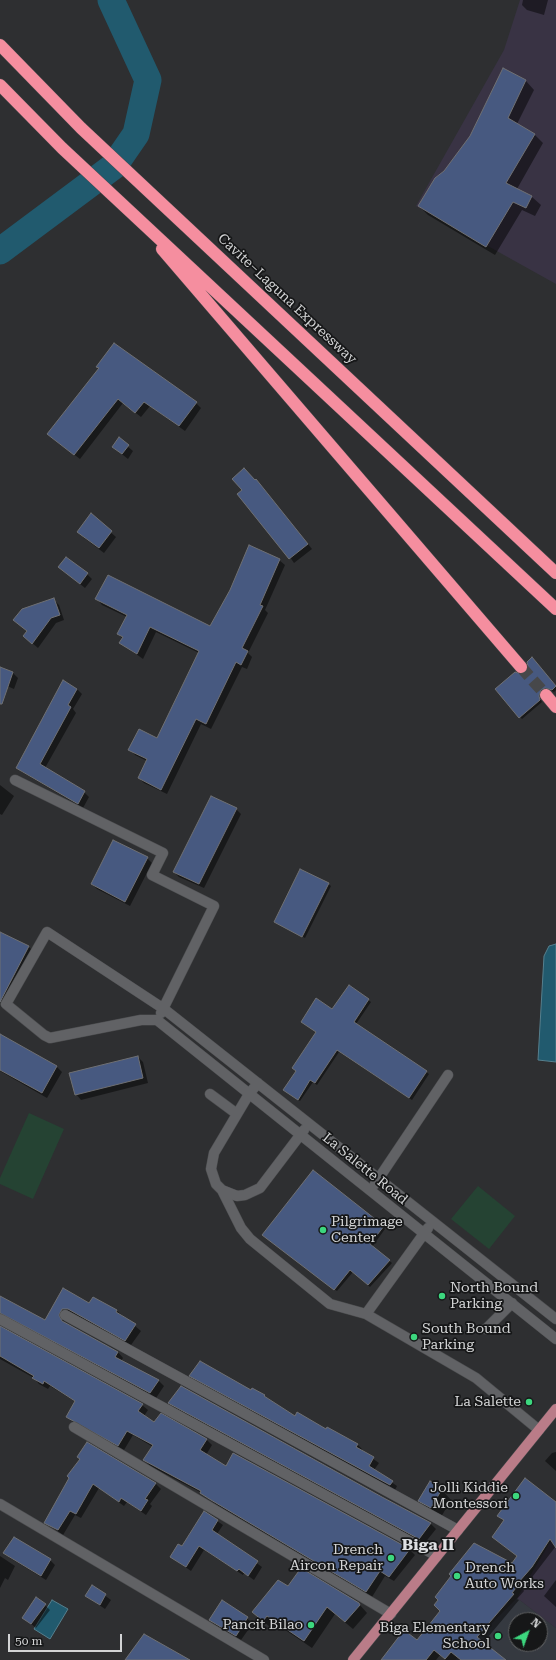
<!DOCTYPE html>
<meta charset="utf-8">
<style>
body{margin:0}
#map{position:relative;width:556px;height:1660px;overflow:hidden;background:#2e2f31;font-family:"Roboto Serif",serif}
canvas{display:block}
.north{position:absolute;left:508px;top:1612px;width:40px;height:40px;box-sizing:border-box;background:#161718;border:1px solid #626364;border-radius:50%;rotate:41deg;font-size:11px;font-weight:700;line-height:16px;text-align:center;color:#d3d4d5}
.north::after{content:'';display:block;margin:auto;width:14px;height:18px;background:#3cd77e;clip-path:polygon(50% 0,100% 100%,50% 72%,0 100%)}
.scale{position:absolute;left:8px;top:1634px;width:114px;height:18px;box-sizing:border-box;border:2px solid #d3d4d5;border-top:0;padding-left:5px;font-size:12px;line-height:14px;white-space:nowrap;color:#d3d4d5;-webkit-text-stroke:3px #161718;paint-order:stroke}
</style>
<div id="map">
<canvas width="556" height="1660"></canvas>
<div class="north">N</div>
<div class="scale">50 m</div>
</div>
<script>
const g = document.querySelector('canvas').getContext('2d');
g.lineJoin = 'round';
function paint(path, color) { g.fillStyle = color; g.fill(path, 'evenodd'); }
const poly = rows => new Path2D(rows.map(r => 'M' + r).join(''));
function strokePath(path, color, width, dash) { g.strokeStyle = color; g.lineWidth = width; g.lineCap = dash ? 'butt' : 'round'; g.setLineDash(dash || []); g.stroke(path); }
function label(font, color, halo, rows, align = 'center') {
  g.font = font + ' "Roboto Serif",serif'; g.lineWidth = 3.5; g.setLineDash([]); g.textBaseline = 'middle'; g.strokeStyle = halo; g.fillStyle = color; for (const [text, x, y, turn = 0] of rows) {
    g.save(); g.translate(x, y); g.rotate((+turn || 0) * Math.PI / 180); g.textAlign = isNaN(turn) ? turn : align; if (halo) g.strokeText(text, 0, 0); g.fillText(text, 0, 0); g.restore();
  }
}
paint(poly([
 [517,1598,556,1628,556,1660,455,1660],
 [516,1620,540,1620,540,1644,516,1644]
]), '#353940');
paint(poly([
 [520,0,556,0,556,284,416,206,504,50],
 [556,1532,556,1628,517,1598]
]), '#393344');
paint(poly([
 [29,1113,64,1129,33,1199,0,1184,0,1178],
 [478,1186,515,1216,489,1249,451,1219]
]), '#254333');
const water = poly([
 [556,944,556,1062,538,1060,544,956,549,946,556,944],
 [52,1600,68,1609,50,1639,34,1629,52,1600]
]);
paint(water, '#215a6e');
strokePath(water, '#567f8d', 1);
paint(poly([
 [523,0,548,0,544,15,527,10,522,5],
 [526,81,534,90,517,124,534,134,543,143,517,189,532,197,541,205,535,216,522,210,495,255,428,215,419,206,445,171],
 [100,368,196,403,201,408,185,431,150,406,141,417,123,403,80,459,54,439],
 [119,439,133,451,128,459,113,447],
 [255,481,261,485,312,549,294,563,244,490],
 [91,515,116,537,104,553,83,537],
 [279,560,285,565,265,610,268,613,248,653,252,657,247,669,242,667,211,729,201,724,167,794,144,783,139,778,147,761,135,755,130,749,158,739,199,653,156,632,143,659,121,643,123,639,118,634,127,617,102,605,97,599,211,627],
 [59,567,87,574,92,579,85,588],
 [54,600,59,605,64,620,56,623,38,648,24,636],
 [534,661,556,686,556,690,554,692,548,689,543,692,540,699,542,702,522,719,496,690,527,673],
 [0,668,13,673,18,678,14,689,0,683],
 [77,689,82,694,73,709,76,713,45,768,84,792,89,797,83,808,22,772,17,767],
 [0,785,14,796,2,815,0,814],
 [236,809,241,814,204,888,179,877,174,872],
 [147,858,152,863,130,906,97,889,92,884],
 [328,884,331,886,305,938,275,922],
 [0,934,28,946,33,951,7,1002,0,999],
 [349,986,371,1002,356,1024,429,1074,412,1100,339,1052,317,1085,313,1082,300,1101,287,1092,333,1010],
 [0,1035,57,1067,62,1072,47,1098,0,1071],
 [138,1057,143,1062,148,1083,81,1100,76,1094],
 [383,1227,385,1229,372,1247,392,1263,370,1287,353,1272,337,1291,266,1237],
 [64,1289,90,1304,93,1298,117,1311,141,1331,131,1345,74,1314,70,1314,65,1317,64,1322,118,1352,123,1358,121,1361,159,1381,164,1386,156,1398,9,1318,2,1319,0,1322,0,1297,45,1321],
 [0,1328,142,1405,148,1410,144,1416,154,1424,206,1439,212,1445,206,1455,227,1468,409,1549,415,1555,394,1581,385,1576,372,1597,217,1505,200,1492,150,1466,145,1460,153,1447,133,1435,124,1450,73,1422,67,1416,76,1402,50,1386,48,1389,39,1384,34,1378,0,1359],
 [190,1375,264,1396,296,1417,357,1444,362,1449,362,1451,379,1463,374,1470,397,1486,395,1490,195,1380],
 [182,1387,430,1523,436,1529,424,1544,175,1408,170,1403],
 [88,1444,156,1484,161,1489,150,1504,152,1506,146,1515,127,1502,124,1506,99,1488,81,1518,75,1515,63,1535,45,1522,81,1460,78,1457],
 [556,1452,556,1471,545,1461,552,1453],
 [442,1490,451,1500,441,1517,429,1510,419,1500],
 [556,1503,556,1546,523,1589,524,1591,517,1599,519,1600,483,1643,504,1660,446,1660,440,1655,436,1660,382,1660,417,1641,513,1564,518,1556,505,1521,499,1515],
 [204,1512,223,1525,217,1534,262,1567,254,1580,244,1573,243,1575,204,1550,191,1571,171,1557,182,1547],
 [5,1553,50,1560,55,1565,46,1580,10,1558],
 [0,1556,15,1566,8,1580,5,1578,0,1588],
 [556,1580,556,1607,544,1596],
 [92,1586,111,1600,105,1609,86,1596],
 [288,1588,359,1604,367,1613,353,1629,335,1614,312,1648,275,1623,271,1628,261,1619],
 [222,1601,253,1623,241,1640,215,1625,210,1620],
 [45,1605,50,1610,36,1628,23,1617]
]), '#0007');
strokePath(poly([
 [0,251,114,166,136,134,148,80,111,0]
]), '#215a6e', 27);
const building = poly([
 [503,68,526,80,508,118,535,134,506,183,532,196,526,208,513,202,486,247,418,206,435,178,444,171,470,136,503,68],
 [114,343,197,402,179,426,144,402,135,413,118,399,74,455,47,434,99,368,96,367,114,343],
 [119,437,129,445,122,454,112,447,119,437],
 [244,468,255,480,256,479,308,544,289,559,237,494,242,490,232,479,244,468],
 [91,513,112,531,99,548,77,532,91,513],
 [249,545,280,559,260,605,263,606,242,648,248,651,241,665,236,662,206,724,196,719,161,790,138,778,147,759,128,750,139,729,157,738,199,651,150,627,137,654,119,643,123,637,117,634,127,615,95,599,108,575,210,626,230,590,249,545],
 [66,557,88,573,80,584,58,567,66,557],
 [54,598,60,615,51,618,32,644,23,636,27,631,13,620,22,609,54,598],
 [532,657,556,686,552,690,545,688,541,690,539,696,540,700,519,718,495,689,515,672,522,674,526,672,528,666,527,662,532,657],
 [0,667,13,672,2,704,0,704,0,667],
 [63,680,77,689,68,705,71,707,40,764,85,791,78,804,16,768,63,680],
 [211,796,237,808,199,884,173,872,211,796],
 [113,840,148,857,125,902,91,884,113,840],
 [300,869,329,883,302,937,274,922,300,869],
 [0,932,29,946,0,1002,0,932],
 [349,985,369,999,354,1022,427,1071,409,1098,337,1050,315,1083,310,1080,298,1100,283,1090,296,1071,292,1068,316,1032,301,1022,316,998,332,1009,349,985],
 [0,1034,57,1066,42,1093,0,1070,0,1034],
 [138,1056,143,1078,75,1095,69,1073,138,1056],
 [313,1170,384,1226,370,1244,390,1260,368,1285,350,1270,334,1290,262,1235,313,1170],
 [63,1288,89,1303,93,1297,117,1310,116,1312,136,1324,125,1341,68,1309,62,1309,59,1315,62,1321,118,1352,115,1357,159,1380,150,1393,0,1313,0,1296,45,1320,63,1288],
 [0,1326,143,1404,138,1411,154,1422,161,1413,207,1439,200,1450,226,1466,233,1453,410,1549,389,1577,380,1571,366,1592,211,1500,200,1493,201,1491,143,1460,153,1445,127,1431,118,1446,66,1417,75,1401,44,1381,43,1384,32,1378,34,1376,0,1356,0,1326],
 [200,1361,251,1390,252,1388,265,1395,264,1396,295,1416,297,1412,326,1429,327,1427,358,1444,356,1447,374,1457,369,1466,393,1481,390,1485,189,1376,200,1361],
 [181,1386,382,1497,431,1523,419,1539,168,1403,181,1386],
 [87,1442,156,1483,145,1499,148,1500,141,1511,121,1498,119,1502,93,1484,76,1514,70,1511,58,1530,44,1523,69,1478,67,1476,80,1459,77,1457,87,1442],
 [525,1478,556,1502,556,1548,550,1539,532,1567,518,1583,519,1584,512,1593,514,1594,477,1637,506,1660,461,1660,451,1652,445,1659,434,1650,426,1660,381,1660,404,1630,417,1640,440,1611,434,1605,438,1600,435,1597,451,1576,449,1574,474,1543,512,1563,517,1556,492,1537,504,1520,497,1516,525,1478],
 [430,1481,442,1489,431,1508,418,1501,430,1481],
 [204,1511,218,1520,212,1530,258,1561,248,1576,239,1569,237,1571,199,1546,186,1567,170,1557,178,1544,182,1546,204,1511],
 [14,1537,51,1559,41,1576,3,1553,14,1537],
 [301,1568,359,1603,360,1605,345,1622,327,1607,304,1641,267,1616,263,1621,252,1612,278,1580,288,1586,301,1568],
 [92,1585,106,1594,100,1605,85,1596,92,1585],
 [36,1597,46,1604,31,1624,22,1618,36,1597],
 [222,1600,248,1617,236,1636,209,1620,222,1600],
 [144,1634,190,1660,125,1660,144,1634]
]);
paint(building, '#475980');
strokePath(building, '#6f7073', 1);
strokePath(poly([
 [521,667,546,695]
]), '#47484a', 12, [12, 6]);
const minor = poly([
 [15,780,163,853,152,875,214,906,161,1013],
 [157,1020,141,1020,50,1038,44,1035,6,1004,47,932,164,1009,556,1319],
 [157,1020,556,1339],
 [258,1083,249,1094,214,1153,211,1169,216,1184,222,1190,241,1228,250,1239,330,1304,366,1314,476,1378,539,1430],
 [210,1094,237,1114],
 [375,1184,448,1075],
 [222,1190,237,1196,245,1195,260,1188,304,1130],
 [366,1314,428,1228],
 [65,1315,458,1530],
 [0,1319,437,1556],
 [486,1329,512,1303],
 [74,1427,391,1614],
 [0,1504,264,1660]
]);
const major = poly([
 [353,1660,556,1409]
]);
const highway = poly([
 [0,45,81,128,556,573],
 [0,85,62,148,556,609],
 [162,249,521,667],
 [546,695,556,707]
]);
strokePath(minor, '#4b4c4e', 11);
strokePath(major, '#4b4c4e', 11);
strokePath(highway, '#4b4c4e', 13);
strokePath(minor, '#616265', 10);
strokePath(major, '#ba7c88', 10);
strokePath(highway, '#f58e9f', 12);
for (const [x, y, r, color] of [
 [323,1230,4,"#3cd77e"],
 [442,1296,4,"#3cd77e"],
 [414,1337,4,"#3cd77e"],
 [529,1402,4,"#3cd77e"],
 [516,1496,4,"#3cd77e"],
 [391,1558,4,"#3cd77e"],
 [457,1576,4,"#3cd77e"],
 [311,1625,4,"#3cd77e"],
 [498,1636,4,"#3cd77e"]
]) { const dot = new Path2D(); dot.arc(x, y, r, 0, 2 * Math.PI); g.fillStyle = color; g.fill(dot); strokePath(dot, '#161718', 1.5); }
label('14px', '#d3d4d5', '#161718', [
 ["Cavite–Laguna Expressway",287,299,43],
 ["La Salette Road",365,1169,39]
]);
label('14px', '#d3d4d5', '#161718', [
 ["Pilgrimage",331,1222,"left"],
 ["Center",331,1238,"left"],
 ["North Bound",450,1288,"left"],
 ["Parking",450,1304,"left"],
 ["South Bound",422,1329,"left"],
 ["Parking",422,1345,"left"],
 ["La Salette",521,1402],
 ["Jolli Kiddie",508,1488],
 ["Montessori",508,1504],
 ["Drench",383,1550],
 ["Aircon Repair",383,1566],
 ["Drench",465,1568,"left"],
 ["Auto Works",465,1584,"left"],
 ["Pancit Bilao",303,1625],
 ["Biga Elementary",490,1628],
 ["School",490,1644]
], 'right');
label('bold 16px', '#dee0e3', '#161718', [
 ["Biga II",428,1545]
]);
</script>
